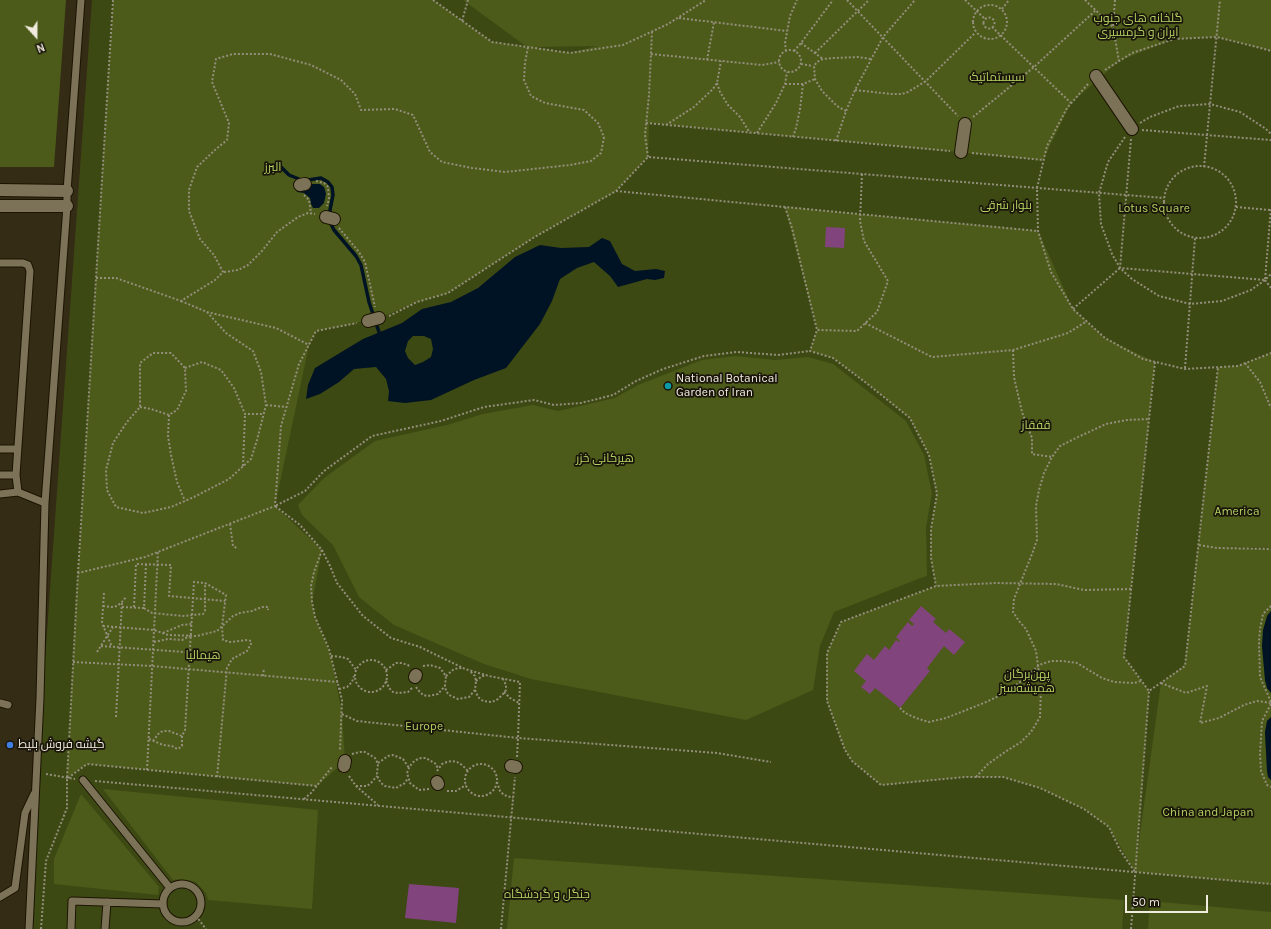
<!DOCTYPE html>
<meta charset="utf-8">
<style>
body{margin:0}
#map{position:relative;width:1271px;height:929px;overflow:hidden;background:#342c15;font-family:Karla,sans-serif}
canvas{display:block}
.north{position:absolute;left:16px;top:16px;width:40px;height:40px;-webkit-text-stroke:3px #19150b;paint-order:stroke;rotate:159deg;font-size:11px;font-weight:700;line-height:16px;text-align:center;color:#f1ecde}
.north::after{content:'';display:block;margin:auto;width:14px;height:18px;background:#f1ecde;clip-path:polygon(50% 0,100% 100%,50% 72%,0 100%)}
.scale{position:absolute;left:1125px;top:895px;width:83px;height:18px;box-sizing:border-box;border:2px solid #f1ecde;border-top:0;padding-left:5px;font-size:12px;line-height:14px;white-space:nowrap;color:#f1ecde;-webkit-text-stroke:3px #19150b;paint-order:stroke}
</style>
<div id="map">
<canvas width="1271" height="929"></canvas>
<div class="north">N</div>
<div class="scale">50 m</div>
</div>
<script>
const g = document.querySelector('canvas').getContext('2d');
g.lineJoin = 'round';
function paint(path, color) { g.fillStyle = color; g.fill(path, 'evenodd'); }
const poly = rows => new Path2D(rows.map(r => 'M' + r).join(''));
function strokePath(path, color, width, dash) { g.strokeStyle = color; g.lineWidth = width; g.lineCap = dash ? 'butt' : 'round'; g.setLineDash(dash || []); g.stroke(path); }
function label(font, color, halo, rows, align = 'center') {
  g.font = font + ' Karla,Cairo,sans-serif'; g.lineWidth = 3.5; g.setLineDash([]); g.textBaseline = 'middle'; g.strokeStyle = halo; g.fillStyle = color; for (const [text, x, y, turn = 0] of rows) {
    g.save(); g.translate(x, y); g.rotate((+turn || 0) * Math.PI / 180); g.textAlign = isNaN(turn) ? turn : align; if (halo) g.strokeText(text, 0, 0); g.fillText(text, 0, 0); g.restore();
  }
}
paint(poly([
 [92,0,1271,0,1271,929,28,929,37,772]
]), '#3d4913');
paint(poly([
 [0,0,66,0,54,167,0,167],
 [113,0,433,0,492,42,527,47,463,0,1271,0,1271,51,1268,50,1217,37,1174,39,1119,61,1071,103,1043,160,649,123,648,157,616,191,533,238,448,293,417,302,379,318,316,331,309,345,275,506,322,550,312,602,315,617,331,656,342,714,345,761,317,786,87,764,67,778,78,573],
 [597,46,570,53,532,47,596,46],
 [785,207,1038,231,1073,309,1105,338,1155,362,1124,657,1149,691,1136,863,1161,683,1185,665,1218,367,1238,366,1271,353,1271,548,1217,546,1271,549,1271,611,1267,616,1262,646,1265,680,1267,688,1271,693,1271,717,1267,721,1265,732,1267,771,1268,777,1271,780,1271,884,1135,872,1109,827,1084,809,1040,788,1003,777,965,777,881,785,852,761,845,750,827,701,827,653,841,622,936,586,931,558,931,529,937,494,929,455,910,418,869,385,833,358,810,351,817,330],
 [736,356,775,360,808,357,833,364,906,421,924,455,932,494,926,527,927,576,918,579,834,612,820,646,813,690,746,720,531,679,484,664,394,625,359,597,333,545,302,515,298,505,324,478,375,441,447,425,483,414,533,405,558,411,615,398,638,385,702,360],
 [103,789,318,810,312,909,208,900,206,893,196,882,180,879,173,880],
 [81,794,159,887,158,895,54,884,54,859],
 [514,858,1124,900,1122,929,507,929],
 [1150,901,1271,912,1271,929,1148,929]
]), '#4c5b19');
paint(poly([
 [311,184,320,184,324,187,325,190,326,194,324,203,319,208,313,208,311,204,310,198,304,193,297,192,296,189],
 [602,238,610,241,622,264,635,271,656,269,665,271,664,278,655,280,647,279,618,287,610,276,594,262,577,268,560,279,552,301,540,324,506,368,474,380,431,400,405,403,388,401,389,391,386,379,376,367,354,369,339,382,320,394,306,399,308,385,315,368,363,339,402,323,422,309,451,302,478,288,515,257,540,245,561,248,589,247],
 [413,336,424,336,431,339,433,349,431,357,423,362,415,365,408,358,405,351,408,341],
 [1271,611,1271,693,1267,688,1265,680,1262,646,1263,630,1267,616],
 [1271,717,1271,780,1268,777,1267,771,1265,732,1267,721]
]), '#001324');
strokePath(poly([
 [278,164,289,175,299,179,302,182],
 [305,182,308,180,321,178,328,182,332,187,333,195,330,210,330,222,334,230,356,256,361,265,369,302,379,332]
]), '#001324', 3.5);
paint(poly([
 [826,227,845,228,844,248,825,247],
 [921,606,936,619,933,622,946,633,949,629,965,642,954,655,944,646,927,668,930,671,900,708,875,688,870,694,861,687,866,681,854,671,867,654,874,660,885,646,889,650,896,640,899,642,900,641,896,637,908,622,912,626,914,624,909,620],
 [409,884,459,888,456,923,405,918]
]), '#82447d');
const lane = poly([
 [0,263,23,263,28,265,30,271,16,475,18,492],
 [0,449,17,449],
 [0,475,16,475],
 [0,494,18,492,45,503],
 [0,703,8,705],
 [83,780,170,888],
 '163 903a19 19 0 1 1 38 0a19 19 0 1 1-38 0Z',
 [0,897,15,888,25,813,34,794],
 [29,929,40,698,45,503,67,206,67,191,81,0],
 [71,929,72,901,163,904],
 [105,929,107,902]
]);
const street = poly([
 [1096,76,1132,129],
 [961,152,965,124],
 [300,185,305,184],
 [326,217,334,219],
 [368,321,379,318],
 [415,677,416,675],
 [344,766,345,761],
 [511,766,516,767],
 [437,782,438,784]
]);
const secondary = poly([
 [0,190,67,191],
 [0,206,67,206]
]);
strokePath(lane, '#1c1401', 9);
strokePath(street, '#1c1401', 14);
strokePath(secondary, '#1c1401', 14);
strokePath(poly([
 [433,0,492,42,570,53,623,45,668,24,706,0],
 [847,0,958,116],
 [965,0,985,19],
 [1085,0,1113,27],
 [1115,0,1113,27,1119,61],
 '973 22a17 17 0 1 1 34 0a17 17 0 1 1-34 0Z',
 [1002,9,1009,0],
 '983.5 23a5.5 5.5 0 1 1 11 0a5.5 5.5 0 1 1-11 0Z',
 [679,18,787,31],
 [462,21,468,0],
 [992,27,1071,103],
 [801,43,823,59],
 '779 61a11 11 0 1 1 22 0a11 11 0 1 1-22 0Z',
 [786,51,785,43,790,16,797,0],
 [794,51,801,43,833,0],
 [815,53,869,0],
 [651,54,762,65,779,62],
 [707,60,714,22],
 [801,64,813,66],
 [1105,70,1132,53,1174,39,1217,37,1268,50,1271,51],
 [717,83,720,92,728,105,740,117,750,133],
 [785,84,803,84,815,79],
 [1088,84,1067,108,1047,146,1037,188,1038,231,1051,272,1073,309,1105,338,1143,359,1185,369,1238,366,1271,353],
 [855,90,891,94,902,94,908,92,926,81,975,33],
 [846,111,837,106,822,91,815,79,814,66,817,62,823,59,834,58,858,57,871,59],
 [973,117,1034,67,1096,10],
 [646,123,950,151],
 [1140,123,1150,117,1179,106,1210,104,1240,112,1266,129,1271,134],
 [666,125,694,107,713,89,717,83,721,61],
 [1142,130,1271,140],
 [757,133,776,103,785,84,787,72],
 [793,137,796,128,800,109,803,84],
 [1125,137,1108,162,1099,193,1101,224,1112,254,1120,268,1132,279,1159,296,1190,304,1222,301,1251,290,1265,280,1271,274],
 [1131,139,1120,268,1265,280,1271,208],
 [836,141,846,111,855,90,883,37,915,0],
 [972,153,1043,160],
 [648,157,645,135,649,95,652,32],
 '1164 202a36 36 0 1 1 72 0a36 36 0 1 1-72 0Z',
 [1204,167,1220,0],
 [862,174,860,221,864,241,888,281,877,312,857,331,817,330,810,351,833,358,869,385,910,418,929,455,937,494,931,529,931,558,936,586],
 [316,181,324,183,328,187,329,199,327,206],
 [616,191,1038,231],
 [304,195,309,200,311,213],
 [785,207,792,228,817,330],
 [1236,207,1270,210],
 [339,228,359,252,365,262,375,307],
 [224,272,238,270,248,265,262,251,277,232,298,217,308,213,315,214],
 [96,278,116,278,181,301,215,280,223,272,214,255,200,239,189,211,189,190,197,167,216,149,227,140,229,123,212,82,216,59,233,54,270,54,311,65,341,80,355,94,361,110,395,109,413,115,430,152,442,162,472,168,505,172,570,165,591,161,601,153,604,137,598,123,584,110,545,103,531,96,524,80,525,63,528,47],
 [1265,280,1271,288],
 [181,301,207,312,276,328,309,345],
 [1073,309,1120,268],
 [389,316,417,302,448,293,533,238,616,191,648,157,1164,198],
 [865,323,932,357,1013,350,1068,333,1087,321],
 [1013,350,1014,377,1022,412,1032,438,1032,454,1052,457],
 [1155,362,1124,657,1149,691,1185,666,1218,367],
 [1245,363,1260,382,1271,408],
 [185,368,202,362,221,370,234,388,245,414,264,414],
 [1185,368,1195,238],
 [266,405,286,407],
 [140,407,151,409,169,415,177,410,186,391,185,368,171,353,153,353,140,363,140,407,127,422,113,443,106,470,107,490,116,507,143,513,171,507,194,497,229,479,251,459,257,440,266,405,261,372,253,351,226,333,207,312],
 [169,415,168,436,171,455,177,482,185,501],
 [243,466,245,414],
 [230,524,233,546,238,549],
 [1199,545,1217,548,1271,549],
 [322,550,314,572,311,586,312,602,315,617,329,649,342,700,340,750],
 [146,564,144,608,152,613,183,616,203,614,205,611,205,583],
 [78,573,113,0],
 [1131,589,1084,590,1056,584,996,583,936,586,841,622,827,653,827,701,845,750,852,761,881,785,965,777,1003,777,1040,788,1084,809,1109,827,1120,850,1135,872],
 [104,593,102,623,112,647],
 [103,606,112,607,117,606,122,602,126,597],
 [1271,606,1263,614,1260,629,1259,642,1260,677,1271,702],
 [122,607,144,608],
 [134,607,136,564,171,565,169,596,225,601],
 [103,626,154,630,168,635,197,636,217,631,233,616,240,613,252,611,262,607,268,607,268,610],
 [163,633,182,625,192,624],
 [154,642,168,639,182,640,190,636],
 [101,646,198,653,203,662],
 [97,652,113,627],
 [331,656,342,657,348,659,356,670],
 '355 676a16 16 0 1 1 32 0a16 16 0 1 1-32 0Z',
 [73,662,152,666,338,682],
 [423,666,430,665,440,668,446,676,445,686,446,691,449,695,458,699,469,697,475,690,476,681,475,676,470,671],
 [386,670,396,663,402,663,410,666],
 [263,676,264,668],
 [446,676,454,669,462,668],
 [386,681,389,688,393,692,398,693,408,692,413,687],
 [476,681,482,676,486,676],
 [1161,683,1186,693,1207,686,1200,723,1219,718,1244,705,1257,701,1271,703],
 [416,687,419,691,423,695,428,696,438,694,445,686],
 [339,689,347,687,352,682,354,676],
 [475,690,478,697,483,701,492,702,498,699,503,694,506,690,506,685,503,679],
 [504,692,510,698,519,703],
 [1271,704,1262,721,1260,754,1261,771,1267,785,1271,787],
 [900,708,905,713,916,718,929,722,946,718,984,703,1005,693,1028,676,1039,665,1051,661,1063,661,1077,663,1102,678,1114,682,1134,683,1141,681],
 [342,714,357,721,518,738,717,753,771,762],
 [116,717,122,602],
 [149,739,163,745,172,746,175,748,178,749,182,746,182,736,185,730,194,582,205,583,226,595,222,626,223,640,230,642,248,640,251,641,251,644,247,651,232,659,227,668,217,777],
 [153,741,159,733,163,731,169,731,182,736],
 [352,754,360,752,365,752,375,758,378,764,377,773,378,778,381,783,385,786,396,788,405,783,408,778],
 [517,757,518,738,520,682,489,676,465,669,420,647,391,638,363,616,337,583,330,566,322,550,300,525,275,506,305,491,324,471,372,436,441,421,484,407,534,400,554,405,581,403,613,395,636,381,663,369,704,356,737,352,778,355,810,351],
 [378,763,388,756,393,755,403,759,409,768],
 '465 780a16 16 0 1 1 32 0a16 16 0 1 1-32 0Z',
 [147,770,158,551],
 [437,771,442,764,447,762,452,761,457,762,462,765,468,771],
 [46,774,75,779],
 [349,776,356,786,378,805],
 [976,777,988,764,1005,752,1021,742,1031,732,1040,717,1041,688,1036,651,1026,629,1019,621,1013,612,1014,599,1032,554,1037,540,1036,506,1039,490,1044,473,1052,457,1060,446,1076,438,1106,424,1127,420,1149,419],
 [68,778,87,764,317,786],
 [95,781,1271,884],
 [497,782,500,791,504,795,513,798],
 [356,786,367,786,371,783,377,776],
 [429,789,419,790,410,783,407,773,409,768,412,763,416,760,421,758,426,758,436,764,438,769],
 [447,791,456,791,466,785],
 [304,799,311,793,332,767],
 [196,916,206,929],
 [41,929,46,861,67,808,67,778,78,573,145,557,275,506,281,426,299,364,316,331,357,323],
 [501,929,515,777],
 [1131,929,1149,691]
]), '#948e7c', 2, [2, 2]);
strokePath(lane, '#7b7258', 7);
strokePath(street, '#7b7258', 12);
strokePath(secondary, '#7b7258', 12);
for (const [x, y, r, color] of [
 [668,386,4,"#0f9aa8"],
 [10,745,4,"#3f7fe0"]
]) { const dot = new Path2D(); dot.arc(x, y, r, 0, 2 * Math.PI); g.fillStyle = color; g.fill(dot); strokePath(dot, '#19150b', 1.5); }
label('12px', '#b5d260', '#19150b', [
 ["گلخانه های جنوب",1138,19],
 ["ایران و گرمسیری",1138,33],
 ["سیستماتیک",997,78],
 ["البرز",273,168],
 ["بلوار شرقی",1006,206],
 ["Lotus Square",1154,209],
 ["قفقاز",1036,426],
 ["هیرکانی خزر",605,459],
 ["America",1237,512],
 ["هیمالیا",203,656],
 ["پهن‌برگان",1027,675],
 ["همیشه‌سبز",1027,689],
 ["Europe",424,727],
 ["China and Japan",1208,813],
 ["جنگل و گردشگاه",547,895]
]);
label('12px', '#f1ecde', '#19150b', [
 ["National Botanical",676,379],
 ["Garden of Iran",676,393],
 ["گیشه فروش بلیط",18,745]
], 'left');
</script>
